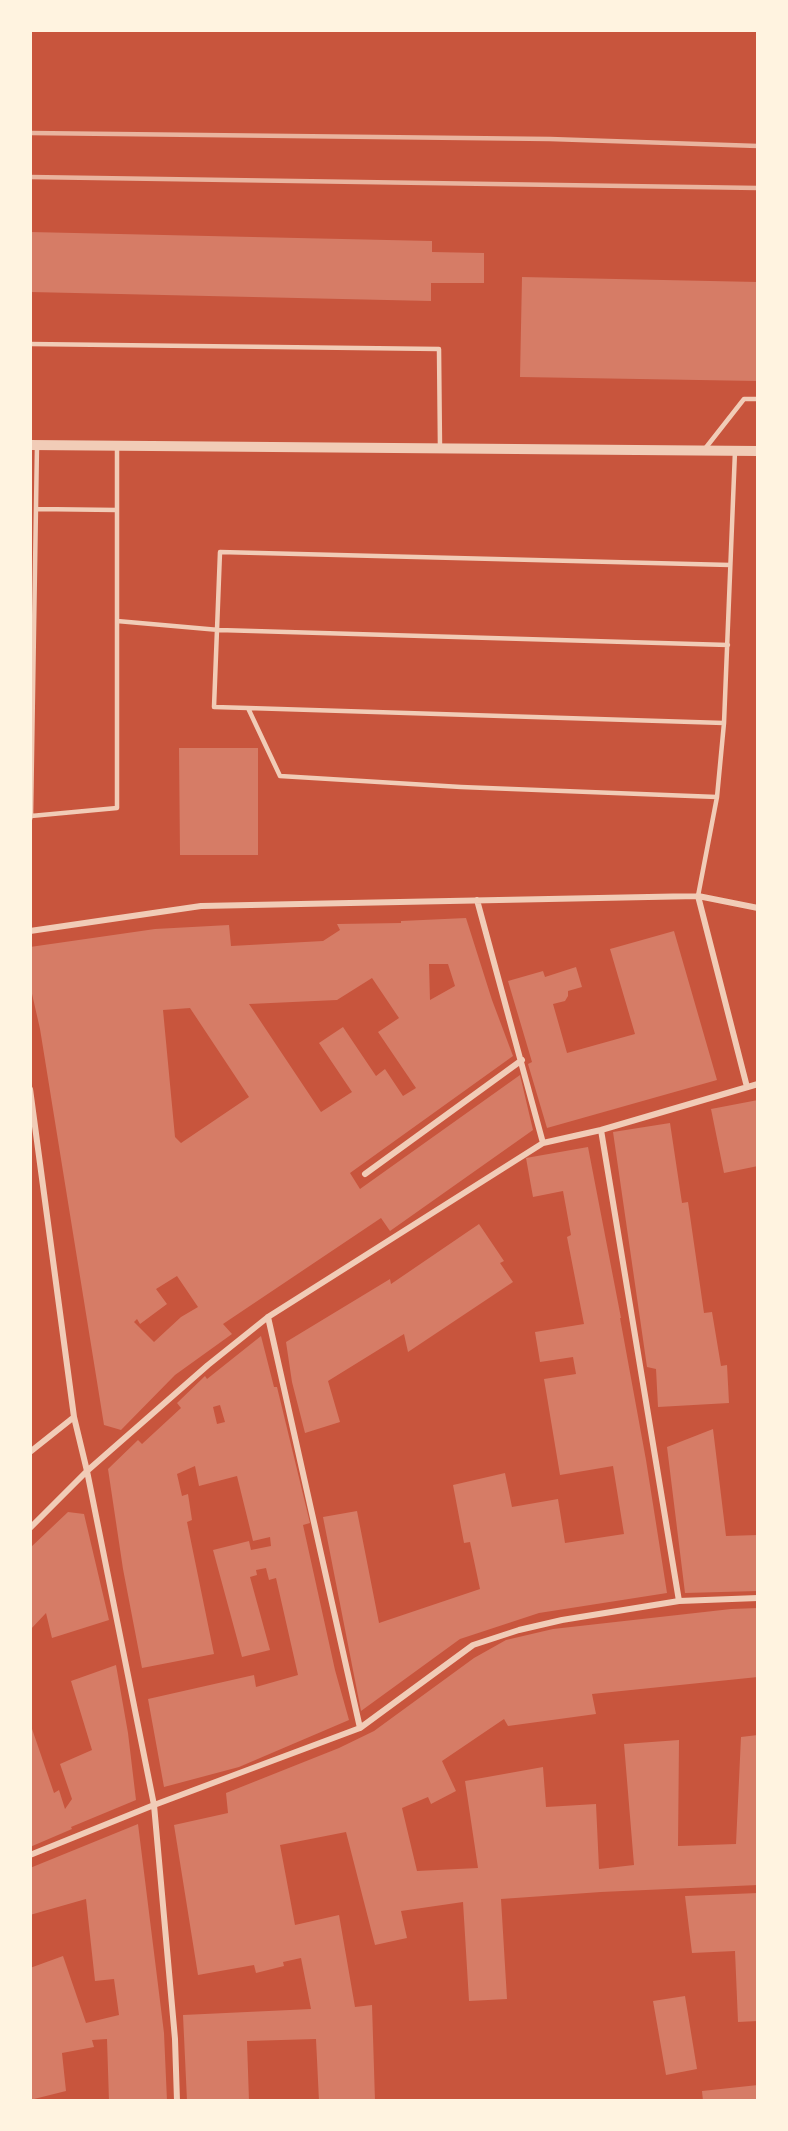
<!DOCTYPE html>
<style>
body{margin:0}
#map{position:relative;width:788px;height:2131px;overflow:hidden;background:#c8553d;font-family:Ubuntu,sans-serif}
canvas{display:block}
.frame{position:absolute;inset:0;border:32px solid #fff3e0;pointer-events:none}
</style>
<div id="map">
<canvas width="788" height="2131"></canvas>
<div class="frame"></div>
</div>
<script>
const g = document.querySelector('canvas').getContext('2d');
g.lineJoin = 'round';
function paint(path, color) { g.fillStyle = color; g.fill(path, 'evenodd'); }
const poly = rows => new Path2D(rows.map(r => 'M' + r).join(''));
function strokePath(path, color, width, dash) { g.strokeStyle = color; g.lineWidth = width; g.lineCap = dash ? 'butt' : 'round'; g.setLineDash(dash || []); g.stroke(path); }
paint(poly([
 [30,232,432,241,432,252,484,253,484,283,431,283,431,301,30,292],
 [522,277,758,282,758,381,520,377],
 [179,748,258,748,258,855,180,855],
 [466,918,492,1000,513,1056,350,1173,360,1189,520,1075,533,1130,390,1231,381,1218,223,1324,232,1334,175,1375,121,1430,104,1425,40,1029,30,985,30,947,155,929,229,925,231,946,323,941,340,930,337,924,401,923,401,921],
 [429,964,448,964,455,986,430,1000],
 [372,978,399,1018,378,1032,416,1088,403,1096,385,1069,376,1076,343,1027,319,1043,352,1092,321,1112,249,1004,337,1000],
 [190,1008,249,1097,181,1143,175,1137,163,1010],
 [177,1276,198,1307,181,1317,154,1342,134,1322,137,1319,140,1324,167,1304,156,1289],
 [674,931,717,1080,547,1128,528,1064,532,1062,508,981,543,971,545,977,576,967,582,987,568,991,568,996,565,1001,553,1004,567,1053,635,1034,610,949],
 [758,1100,758,1166,724,1173,711,1109],
 [670,1123,682,1203,688,1202,704,1313,712,1312,721,1366,727,1365,729,1403,658,1407,656,1369,647,1367,613,1132],
 [588,1147,621,1318,620,1318,646,1460,667,1593,539,1613,460,1639,361,1711,323,1517,357,1511,379,1623,480,1589,470,1542,464,1543,453,1485,505,1473,512,1507,558,1499,565,1543,624,1534,613,1466,560,1475,544,1379,576,1374,573,1357,540,1362,535,1332,584,1324,567,1237,571,1235,563,1191,533,1197,526,1158],
 [479,1224,504,1261,500,1263,513,1282,408,1352,404,1334,328,1381,340,1422,305,1433,292,1382,286,1342,390,1279,391,1284],
 [261,1336,274,1387,277,1387,310,1523,303,1525,335,1670,349,1720,239,1767,164,1787,148,1699,254,1675,256,1687,298,1675,276,1578,269,1580,266,1568,256,1570,257,1575,250,1577,270,1650,242,1657,213,1550,249,1541,251,1550,271,1546,270,1537,253,1541,237,1476,199,1486,195,1466,177,1474,182,1496,188,1494,192,1520,187,1522,214,1654,142,1668,123,1569,108,1469,138,1440,142,1444,181,1408,177,1403,205,1376,207,1379],
 [220,1405,225,1422,217,1424,213,1407],
 [713,1429,726,1536,758,1535,758,1591,685,1593,667,1447],
 [68,1512,84,1514,109,1620,52,1638,46,1613,30,1630,30,1548],
 [758,1608,758,1677,592,1694,596,1714,508,1726,504,1719,442,1761,456,1791,431,1804,428,1797,402,1808,417,1871,478,1868,465,1781,543,1767,546,1807,596,1804,599,1869,634,1865,624,1744,679,1740,678,1846,736,1844,741,1737,758,1735,758,1885,601,1892,501,1899,507,1999,469,2001,463,1902,401,1911,407,1938,375,1945,346,1832,280,1845,295,1925,339,1915,355,2007,372,2005,375,2101,319,2101,316,2039,247,2041,249,2101,187,2101,183,2015,311,2009,301,1958,283,1962,284,1966,256,1973,254,1965,198,1975,174,1825,228,1813,226,1793,339,1748,374,1731,474,1658,506,1640,553,1629,731,1609],
 [116,1665,128,1733,136,1800,71,1827,72,1829,30,1847,30,1723,54,1793,59,1790,65,1809,72,1799,60,1764,92,1750,71,1681],
 [138,1824,164,2033,167,2101,109,2101,107,2039,92,2040,94,2047,62,2053,66,2091,30,2100,30,1968,63,1956,86,2023,119,2015,114,1979,95,1981,86,1899,30,1915,30,1868],
 [758,1893,758,2021,738,2022,735,1951,692,1953,685,1896],
 [685,1996,697,2069,666,2075,653,2001],
 [758,2085,758,2101,703,2101,702,2091]
]), '#d67c66');
strokePath(poly([
 [30,344,439,349,440,448],
 [704,450,744,399,758,399],
 [36,509,117,510],
 [117,621,219,630,728,645],
 [248,708,724,723],
 [717,797,461,787,280,776,248,708,214,707,220,552,730,565],
 [31,816,37,445],
 [30,819,31,816,117,808,117,447],
 [698,896,717,797,724,723,735,451]
]), '#f1ccb7', 4.5);
strokePath(poly([
 [698,896,747,1087],
 [477,900,543,1143],
 [30,931,201,906,698,896,758,908],
 [30,1089,74,1417,87,1471,154,1805,175,2039,177,2101],
 [601,1130,679,1601],
 [365,1174,522,1060],
 [268,1317,360,1728],
 [30,1452,74,1417],
 [30,1528,87,1471,208,1365,268,1317,543,1143,601,1130,758,1084],
 [30,1855,154,1805,360,1728,473,1645,519,1630,562,1620,679,1601,758,1598]
]), '#f1ccb7', 6);
strokePath(poly([
 [30,445,758,451]
]), '#f1ccb7', 10);
strokePath(poly([
 [30,133,550,139,758,146],
 [30,177,758,188]
]), '#e9b49f', 4.5);
</script>
